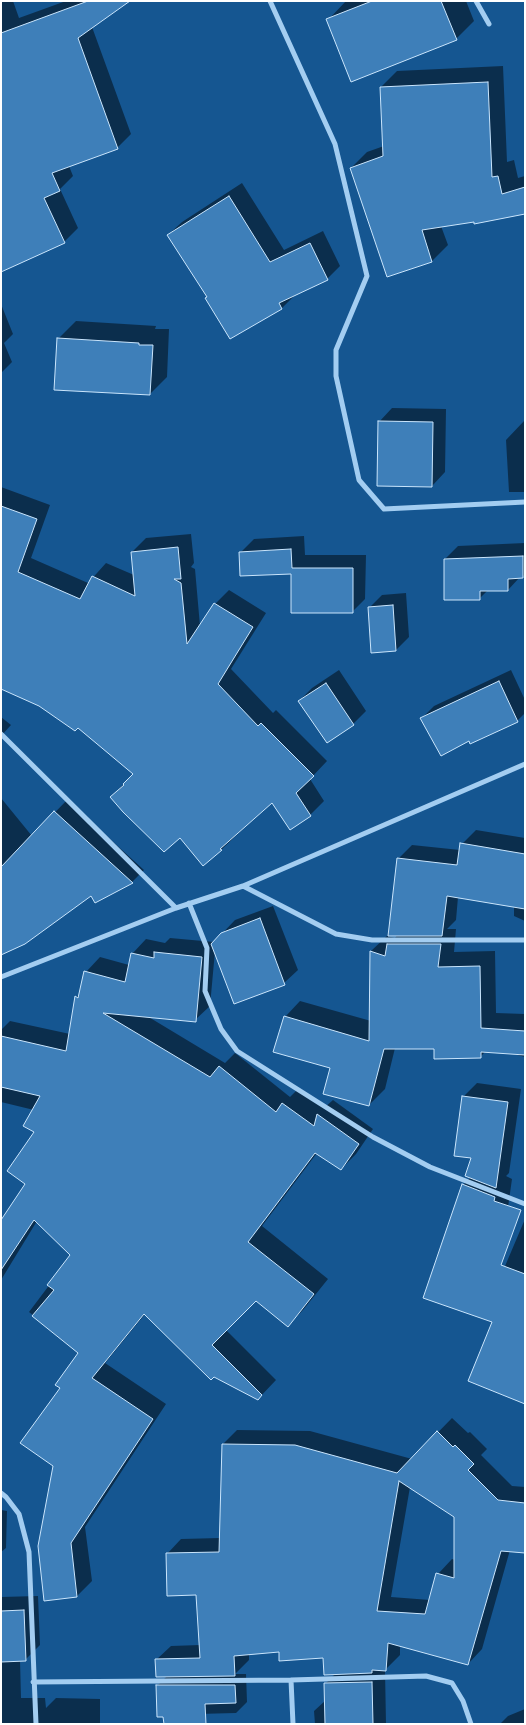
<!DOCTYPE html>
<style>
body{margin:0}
#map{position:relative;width:526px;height:1725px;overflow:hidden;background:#155691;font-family:Manrope,sans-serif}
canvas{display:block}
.frame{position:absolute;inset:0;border:2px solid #fff;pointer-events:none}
</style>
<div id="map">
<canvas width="526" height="1725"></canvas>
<div class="frame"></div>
</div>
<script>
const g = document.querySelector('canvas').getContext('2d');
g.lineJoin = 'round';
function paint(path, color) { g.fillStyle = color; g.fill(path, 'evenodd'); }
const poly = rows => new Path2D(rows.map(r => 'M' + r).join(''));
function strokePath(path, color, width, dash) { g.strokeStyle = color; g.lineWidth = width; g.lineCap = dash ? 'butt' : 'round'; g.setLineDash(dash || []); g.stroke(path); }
paint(poly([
 [1,1,13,1,19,18,66,1,128,1,92,27,131,134,117,148,69,166,73,176,60,189,78,228,64,242,1,271],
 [346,1,466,1,474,21,456,39,328,20],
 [503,66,507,162,514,160,518,178,525,176,525,212,441,226,448,245,432,261,388,276,351,168,367,152,384,146,381,87,397,71],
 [242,183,284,250,323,231,340,266,327,279,295,295,282,308,230,338,208,297,168,235,182,222],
 [1,304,13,334,4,343,12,362,1,373],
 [76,321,156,326,155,329,169,329,167,377,150,394,59,338],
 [392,408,446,409,445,472,432,486,379,422],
 [524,421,525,492,509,492,506,440],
 [1,487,50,505,31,558,88,583,106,563,134,575,132,552,146,538,191,534,194,563,191,567,195,569,200,626,215,604,229,590,266,613,231,669,273,713,276,710,327,761,310,779,324,801,310,815,272,801,221,850,181,836,111,797,135,773,79,726,40,705,1,687],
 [304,536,305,555,366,555,365,599,352,612,292,573,241,552,254,539],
 [525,543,525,575,520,577,508,590,488,590,479,599,445,559,458,546],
 [406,593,409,637,396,650,369,608,382,595],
 [339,670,366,711,353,724,299,701,312,688],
 [511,670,525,700,525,713,517,721,470,740,422,718,434,706],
 [1,717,11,725,1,736],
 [1,798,32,836,67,800,144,870,132,882,95,901,91,894,1,901],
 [476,830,525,838,525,921,514,916,514,906,458,897,456,920,447,929,456,929,454,952,495,951,496,1013,525,1014,525,1057,510,1053,486,1051,480,1057,435,1048,395,1048,385,1089,369,1105,331,1067,285,1017,300,1001,371,1021,371,951,387,936,395,938,398,934,398,859,412,845,460,850,462,844],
 [273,906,298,970,284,983,215,951,210,1006,195,1020,147,1016,225,1063,235,1053,290,1097,298,1089,324,1108,333,1100,373,1129,356,1154,341,1169,317,1153,262,1226,328,1279,303,1310,288,1325,256,1299,226,1330,276,1380,258,1399,145,1314,105,1363,166,1404,85,1527,92,1581,77,1596,45,1599,54,1465,62,1388,80,1353,29,1312,72,1255,37,1221,1,1280,1,1220,27,1184,36,1132,34,1110,1,1102,1,1030,10,1021,70,1034,77,997,80,993,86,972,100,957,129,965,132,954,146,939,165,943,170,938,214,942,235,920],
 [477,1083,521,1089,509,1173,506,1176,512,1179,497,1285,525,1219,525,1402,493,1321,463,1185,471,1177,473,1157,455,1155,464,1096],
 [452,1418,468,1433,470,1432,487,1449,481,1455,512,1486,525,1487,525,1552,510,1550,482,1649,468,1664,400,1645,400,1655,385,1670,386,1724,315,1724,314,1711,326,1700,325,1684,336,1673,325,1657,309,1645,249,1653,249,1660,235,1674,246,1674,247,1702,236,1713,158,1715,157,1686,168,1675,156,1660,171,1646,200,1645,197,1594,167,1554,181,1539,220,1538,223,1444,237,1430,310,1431,412,1459],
 [410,1487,455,1516,455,1560,452,1559,438,1574,430,1600,391,1597],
 [1,1510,7,1511,6,1548,1,1552],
 [38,1596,40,1645,25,1660,20,1660,21,1698,45,1698,46,1708,56,1698,100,1699,100,1724,1,1724,1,1597],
 [525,1709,525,1724,500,1724,508,1716]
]), '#0007');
const building = poly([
 [88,1,130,1,78,38,118,149,52,173,60,191,44,198,65,243,1,272,1,33,88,1],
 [372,1,441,1,457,40,351,82,326,19,372,1],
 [488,82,492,177,498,176,502,194,525,187,525,214,474,224,474,222,422,230,432,262,387,277,350,168,383,156,380,87,488,82],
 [229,196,270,262,310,243,328,280,279,303,282,309,230,339,205,298,207,297,167,235,229,196],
 [57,338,139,343,139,345,153,345,150,395,54,390,57,338],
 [378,421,433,422,432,487,377,486,378,421],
 [1,506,37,519,18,572,80,599,92,576,135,596,131,552,178,547,181,579,174,579,181,583,187,644,214,603,253,627,218,684,258,726,261,723,314,776,296,793,311,816,290,830,272,803,220,849,222,850,203,866,180,838,164,852,123,812,110,797,124,785,123,784,133,774,78,728,75,731,39,706,1,689,1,506],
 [291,549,292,568,353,568,353,613,291,613,291,574,240,576,239,552,291,549],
 [523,556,523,578,508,579,508,591,480,591,480,600,444,600,444,559,523,556],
 [393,605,396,651,371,653,368,607,393,605],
 [499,681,518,722,470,744,469,741,441,756,420,718,499,681],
 [326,683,354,725,327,743,298,701,326,683],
 [54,811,133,883,95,903,91,896,25,944,1,955,1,867,54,811],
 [460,843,525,854,525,909,447,896,442,936,388,936,397,858,457,865,460,843],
 [260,918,285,985,234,1004,211,944,221,933,260,918],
 [387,944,441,944,438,967,480,966,481,1028,525,1031,525,1055,481,1052,481,1058,434,1059,434,1049,384,1049,369,1106,323,1094,330,1068,273,1052,284,1016,369,1041,370,951,385,956,387,944],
 [154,952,202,957,196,1022,103,1013,210,1077,219,1066,276,1112,282,1103,314,1126,317,1114,359,1144,341,1170,315,1153,248,1242,314,1294,288,1327,256,1301,212,1345,262,1395,258,1400,214,1377,211,1380,144,1314,92,1378,153,1419,71,1543,77,1597,44,1601,38,1546,53,1466,20,1443,60,1388,55,1385,78,1353,32,1316,54,1290,47,1285,70,1255,34,1220,1,1270,1,1220,25,1184,7,1171,34,1132,23,1126,40,1096,1,1087,1,1036,66,1051,75,996,78,998,84,971,125,982,131,953,154,958,154,952],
 [462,1096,508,1102,496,1188,465,1176,471,1158,454,1156,462,1096],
 [462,1184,495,1197,494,1201,521,1210,501,1265,525,1274,525,1404,468,1381,492,1322,423,1298,462,1184],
 [437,1431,453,1447,455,1445,474,1464,468,1470,498,1500,525,1503,525,1553,501,1551,468,1665,388,1643,386,1671,372,1670,372,1673,324,1675,323,1658,279,1661,279,1652,234,1656,235,1676,156,1677,155,1659,200,1658,196,1595,167,1596,166,1553,219,1552,222,1444,295,1445,397,1473,437,1431],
 [399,1481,454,1517,454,1578,436,1573,425,1614,377,1611,399,1481],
 [24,1610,26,1661,1,1662,1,1611,24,1610],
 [372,1682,373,1724,325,1724,324,1683,372,1682],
 [156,1685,235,1685,236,1703,205,1704,206,1724,164,1724,163,1717,157,1717,156,1685]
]);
paint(building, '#3e7fb9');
strokePath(building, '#cae5fc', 1);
strokePath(poly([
 [270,1,335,144,367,276,336,350,336,376,359,480,384,509,525,502],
 [476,1,489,24],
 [1,734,176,908],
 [243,886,336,934,372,940,525,940],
 [189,903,207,948,205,991,221,1029,237,1051,373,1137,430,1167,525,1204],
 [1,977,176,908,243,886,525,764],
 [1,1493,6,1497,19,1514,29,1552,36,1724],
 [291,1680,293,1724],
 [33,1682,291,1680,426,1676,452,1683,463,1701,471,1724]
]), '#a3cdf1', 5);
</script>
